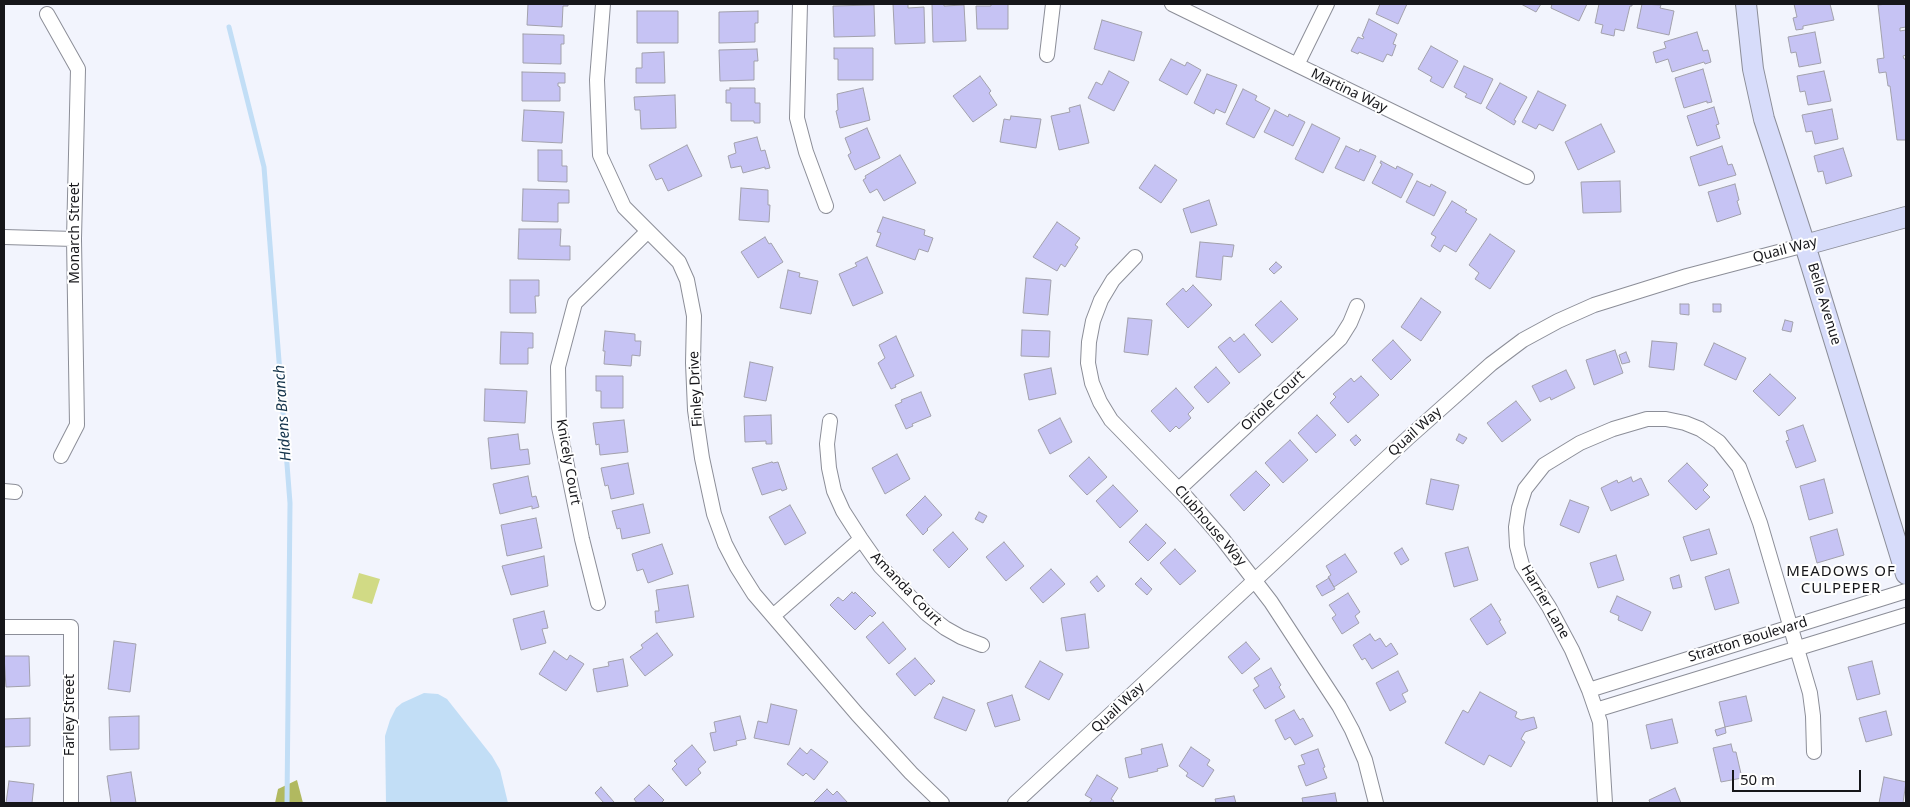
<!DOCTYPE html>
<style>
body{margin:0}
#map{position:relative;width:1910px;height:807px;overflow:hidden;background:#f2f4fd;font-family:"Noto Sans",sans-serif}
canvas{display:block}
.frame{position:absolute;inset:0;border:5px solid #16161a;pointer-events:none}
.scale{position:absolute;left:1732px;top:770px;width:129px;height:22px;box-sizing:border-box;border:2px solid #16161a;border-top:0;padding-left:6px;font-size:15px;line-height:18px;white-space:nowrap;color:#16161a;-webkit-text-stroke:4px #fff;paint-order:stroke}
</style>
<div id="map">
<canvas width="1910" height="807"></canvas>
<div class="frame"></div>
<div class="scale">50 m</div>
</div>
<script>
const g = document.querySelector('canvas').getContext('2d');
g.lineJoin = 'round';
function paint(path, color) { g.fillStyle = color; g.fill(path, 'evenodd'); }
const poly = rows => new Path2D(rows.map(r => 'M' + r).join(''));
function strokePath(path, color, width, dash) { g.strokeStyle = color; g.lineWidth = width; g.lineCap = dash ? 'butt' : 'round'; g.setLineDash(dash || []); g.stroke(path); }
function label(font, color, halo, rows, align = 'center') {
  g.font = font + ' "Noto Sans",sans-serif'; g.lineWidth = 4; g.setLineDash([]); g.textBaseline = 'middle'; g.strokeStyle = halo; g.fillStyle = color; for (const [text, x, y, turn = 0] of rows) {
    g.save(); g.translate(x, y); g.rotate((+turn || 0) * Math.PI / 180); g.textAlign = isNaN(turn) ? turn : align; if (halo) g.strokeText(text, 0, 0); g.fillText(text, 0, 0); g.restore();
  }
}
paint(poly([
 [359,573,380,579,372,604,352,598]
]), '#d1da85');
paint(poly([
 [297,780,303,803,275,803,278,789]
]), '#b1b960');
paint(poly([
 [424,693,438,694,447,699,492,756,500,770,508,803,386,803,385,736,390,720,396,708,402,703]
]), '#c2def6');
strokePath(poly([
 [229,27,264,167,290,503,287,803]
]), '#c2def6', 5);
const building = poly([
 [528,4,568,4,568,6,563,6,562,27,527,25,528,4],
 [893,4,908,4,908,8,924,7,925,43,895,44,893,4],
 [932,4,944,4,944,6,964,5,966,41,933,42,932,4],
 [991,4,1008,4,1008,29,977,29,976,6,991,6,991,4],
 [1380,4,1407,4,1398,24,1376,14,1380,4],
 [1521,4,1541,4,1536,12,1521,4],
 [1552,4,1587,4,1579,21,1551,8,1552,4],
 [1599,4,1632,4,1632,6,1630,6,1624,31,1615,29,1614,36,1601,33,1603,25,1595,23,1599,4],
 [1642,4,1661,5,1660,8,1674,11,1669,35,1637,28,1642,4],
 [1794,4,1830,4,1834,20,1803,26,1803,29,1796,30,1793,18,1797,17,1794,4],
 [1887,4,1906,4,1906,27,1900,28,1900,31,1906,30,1906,55,1903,56,1904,59,1906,59,1906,140,1897,140,1890,86,1888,86,1886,72,1879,73,1877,59,1884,58,1878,5,1887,4],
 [874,5,875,36,834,37,833,6,874,5],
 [637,11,678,11,678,43,637,43,637,11],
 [758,11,758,23,755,23,755,42,719,43,719,12,758,11],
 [1369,19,1397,34,1393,44,1396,45,1392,56,1387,54,1383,62,1359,52,1358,54,1351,51,1358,37,1363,39,1364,37,1362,36,1369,19],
 [1102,20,1142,32,1134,61,1094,49,1102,20],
 [1697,32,1703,51,1708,50,1711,62,1705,64,1704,62,1672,72,1668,59,1656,63,1653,52,1666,48,1664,42,1697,32],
 [1815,32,1821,63,1799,67,1796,52,1791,53,1788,37,1815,32],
 [523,34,564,35,564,44,561,44,561,64,523,63,523,34],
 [1431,46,1458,61,1443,88,1430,81,1432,77,1418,69,1431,46],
 [834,48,873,48,873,80,838,80,838,59,834,59,834,48],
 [757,49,758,61,754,61,754,80,720,81,719,50,757,49],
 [664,52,665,83,636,83,636,68,642,68,642,53,664,52],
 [1171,59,1185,66,1187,62,1201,70,1187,95,1159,80,1171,59],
 [1464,66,1493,79,1481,104,1465,97,1467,94,1454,87,1464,66],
 [1703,69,1712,102,1707,103,1707,101,1684,108,1675,78,1703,69],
 [1109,71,1129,82,1114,111,1088,98,1096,82,1102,85,1109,71],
 [1824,71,1831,101,1808,105,1805,91,1800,92,1797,76,1824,71],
 [522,72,565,73,565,83,558,83,558,86,560,87,560,101,522,101,522,72],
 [1207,74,1237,85,1225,113,1216,109,1214,114,1194,103,1207,74],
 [980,76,991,91,989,93,997,105,973,122,953,96,980,76],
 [1500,83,1527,97,1514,120,1516,121,1514,125,1486,108,1500,83],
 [730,88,755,88,755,103,760,103,760,123,754,123,754,121,731,121,731,103,726,103,726,90,730,90,730,88],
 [863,88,870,120,840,128,836,111,838,110,837,94,863,88],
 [1243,89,1257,96,1255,100,1270,108,1254,138,1226,124,1243,89],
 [1538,91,1566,105,1553,131,1539,124,1536,129,1522,122,1538,91],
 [675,95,676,128,641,129,640,110,635,110,634,97,675,95],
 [1080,105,1089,143,1059,150,1051,116,1070,112,1069,108,1080,105],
 [1714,107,1719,124,1716,125,1720,138,1697,146,1687,116,1714,107],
 [1832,109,1838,139,1815,144,1812,131,1806,132,1802,115,1832,109],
 [524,110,564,112,562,143,522,141,524,110],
 [1275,110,1288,117,1289,114,1305,122,1293,146,1264,132,1275,110],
 [1011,116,1041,119,1036,148,1000,142,1004,119,1010,120,1011,116],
 [1312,124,1340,138,1323,173,1295,159,1312,124],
 [1601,124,1615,152,1578,170,1565,142,1601,124],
 [867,128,880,158,855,170,848,155,851,153,845,138,867,128],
 [757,137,761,151,765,150,770,168,765,169,765,167,743,173,741,166,731,168,728,156,736,153,734,143,757,137],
 [687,145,702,176,668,191,662,178,656,180,649,165,687,145],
 [1346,146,1359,152,1360,149,1376,156,1364,181,1335,168,1346,146],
 [1722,146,1728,165,1732,164,1736,175,1699,186,1690,157,1722,146],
 [1843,148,1852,176,1826,184,1823,171,1818,172,1814,156,1843,148],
 [538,150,562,150,562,166,567,166,567,182,538,181,538,150],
 [900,155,916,183,884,201,877,189,870,193,863,180,866,178,865,176,900,155],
 [1381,161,1396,169,1397,166,1413,174,1401,198,1372,183,1382,164,1380,163,1381,161],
 [1155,165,1177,180,1161,203,1139,188,1155,165],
 [1417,181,1430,187,1431,184,1446,192,1434,216,1406,202,1417,181],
 [1620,181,1621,212,1583,213,1581,182,1620,181],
 [1735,184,1739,200,1737,201,1741,214,1717,222,1708,192,1735,184],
 [741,188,768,190,768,205,770,205,769,222,739,220,741,188],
 [523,189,569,190,569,203,558,203,558,222,522,221,523,189],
 [1209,200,1217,225,1191,233,1183,209,1209,200],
 [1452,201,1467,210,1465,212,1477,219,1456,252,1444,245,1440,252,1431,246,1436,237,1431,234,1452,201],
 [883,217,925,230,924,235,933,238,928,252,919,249,915,260,876,246,881,233,877,232,883,217],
 [1057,222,1080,238,1075,245,1078,247,1065,267,1061,264,1057,271,1033,257,1057,222],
 [519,229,561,229,560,246,570,246,570,260,518,259,519,229],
 [1490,234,1515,251,1490,289,1475,279,1479,273,1469,265,1490,234],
 [765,237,769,244,771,243,783,262,758,278,741,252,765,237],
 [1200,242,1234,245,1232,257,1223,256,1221,280,1196,277,1200,242],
 [867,257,883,293,853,306,839,274,857,266,855,263,867,257],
 [1276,262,1282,267,1274,274,1269,269,1276,262],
 [788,270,800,273,799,277,818,281,811,314,780,308,788,270],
 [1026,278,1051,280,1048,315,1023,313,1026,278],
 [510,280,539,280,539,296,535,296,536,313,510,313,510,280],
 [1193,285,1212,305,1188,328,1166,304,1183,288,1186,292,1193,285],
 [1421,298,1441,312,1421,341,1401,327,1421,298],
 [1281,301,1298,319,1272,343,1255,325,1281,301],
 [1680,304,1689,304,1689,315,1680,314,1680,304],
 [1713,304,1721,304,1721,312,1713,312,1713,304],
 [1128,318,1152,320,1148,355,1124,352,1128,318],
 [1785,320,1793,322,1791,332,1782,330,1785,320],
 [1022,330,1050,331,1049,357,1021,356,1022,330],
 [605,331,635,334,635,341,641,341,640,356,632,355,631,366,604,364,605,351,603,351,605,331],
 [501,332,533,333,533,348,528,348,528,364,500,364,501,332],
 [1244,334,1261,355,1239,373,1218,347,1230,337,1234,342,1244,334],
 [896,336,914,376,895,385,896,387,891,389,878,363,885,358,879,345,896,336],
 [1393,340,1411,360,1391,380,1372,360,1393,340],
 [1652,341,1677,343,1674,370,1649,367,1652,341],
 [1714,343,1746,358,1736,380,1704,365,1714,343],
 [1615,350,1623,373,1594,385,1586,360,1615,350],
 [1626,352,1630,362,1622,364,1619,355,1626,352],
 [750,362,773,367,766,401,744,397,750,362],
 [1216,367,1230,383,1208,403,1194,387,1216,367],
 [1051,368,1056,394,1029,400,1024,374,1051,368],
 [1566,370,1575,388,1551,400,1550,397,1540,402,1532,386,1566,370],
 [1770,374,1796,398,1779,416,1753,391,1770,374],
 [596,376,623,376,623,408,601,408,601,391,596,391,596,376],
 [1361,376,1379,395,1348,423,1330,403,1336,397,1333,394,1351,378,1354,382,1361,376],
 [1176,388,1194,408,1188,414,1191,418,1179,429,1176,426,1170,432,1151,411,1176,388],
 [485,389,527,391,525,423,484,421,485,389],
 [921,392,931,416,912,424,913,426,906,429,895,405,902,402,901,400,921,392],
 [1516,401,1531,420,1502,442,1487,423,1516,401],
 [771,415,772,444,766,444,766,441,745,442,744,416,771,415],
 [1317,415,1336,435,1316,453,1298,433,1317,415],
 [1060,418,1072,442,1050,454,1038,430,1060,418],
 [624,420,628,452,600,455,599,444,596,445,593,423,624,420],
 [1803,425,1816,461,1796,468,1786,441,1789,440,1786,431,1803,425],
 [518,434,520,450,528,449,530,464,491,469,488,438,518,434],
 [1459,434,1467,438,1463,444,1456,440,1459,434],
 [1356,435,1361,440,1355,446,1350,440,1356,435],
 [1290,440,1308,460,1283,483,1265,463,1290,440],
 [897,454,910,479,885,494,872,468,897,454],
 [1089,457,1107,477,1087,495,1069,476,1089,457],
 [772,462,773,463,778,462,787,489,782,491,781,489,762,495,752,468,772,462],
 [628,463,634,494,611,499,608,485,605,486,601,468,628,463],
 [1687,463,1708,485,1703,490,1710,497,1696,510,1668,481,1687,463],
 [1256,471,1270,485,1244,511,1230,495,1256,471],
 [528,476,532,497,536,496,539,507,532,509,532,506,500,514,493,484,528,476],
 [1631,477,1633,482,1641,478,1649,495,1611,511,1601,488,1617,480,1618,483,1631,477],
 [1431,479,1459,485,1453,510,1426,504,1431,479],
 [1824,479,1833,513,1809,520,1800,486,1824,479],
 [1113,485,1138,511,1120,528,1096,501,1113,485],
 [925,496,942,515,927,529,928,530,923,535,906,515,925,496],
 [1570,500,1589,507,1579,533,1560,525,1570,500],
 [643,504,650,533,622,539,620,528,617,529,612,511,643,504],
 [790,505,806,533,785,545,769,517,790,505],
 [979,512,987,516,983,523,975,519,979,512],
 [536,518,542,548,507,556,501,525,536,518],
 [1146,524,1166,543,1148,561,1129,542,1146,524],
 [1709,529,1717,554,1691,561,1683,537,1709,529],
 [1837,529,1844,555,1817,563,1810,537,1837,529],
 [953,532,968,549,949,568,933,550,953,532],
 [1004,542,1024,566,1006,581,986,557,1004,542],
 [662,544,673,574,648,583,643,569,637,571,632,554,662,544],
 [1468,547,1478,580,1454,587,1445,553,1468,547],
 [1402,548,1409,560,1401,565,1394,553,1402,548],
 [1175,549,1196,571,1180,585,1160,563,1175,549],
 [1345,554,1357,572,1334,587,1328,577,1331,575,1326,566,1345,554],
 [1616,555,1624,580,1598,588,1590,563,1616,555],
 [544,556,548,586,511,595,502,566,544,556],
 [1051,569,1065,584,1043,603,1030,588,1051,569],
 [1729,569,1739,603,1715,610,1705,577,1729,569],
 [1679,575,1682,587,1673,589,1670,578,1679,575],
 [1097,576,1105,586,1098,592,1090,582,1097,576],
 [1141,578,1152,589,1147,595,1135,584,1141,578],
 [1329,578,1335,589,1322,596,1316,586,1329,578],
 [688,585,694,617,656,623,655,611,659,611,656,590,688,585],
 [852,592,854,594,855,592,876,613,872,617,870,615,855,630,830,605,838,597,843,601,852,592],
 [1348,593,1360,612,1355,616,1359,623,1342,634,1332,618,1336,615,1329,605,1348,593],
 [1617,596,1651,612,1642,631,1618,620,1619,616,1610,612,1617,596],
 [1491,604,1501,620,1499,621,1506,633,1487,645,1470,619,1491,604],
 [544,611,548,628,542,629,546,643,521,650,513,619,544,611],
 [1085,614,1089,648,1066,651,1061,618,1085,614],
 [883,622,906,649,889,664,866,637,883,622],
 [657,633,673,655,645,676,630,657,643,648,641,645,657,633],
 [1370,634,1375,641,1380,638,1386,647,1391,643,1398,654,1372,669,1365,658,1362,660,1353,645,1370,634],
 [114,641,136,644,130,692,108,689,114,641],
 [1246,642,1260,659,1242,674,1228,657,1246,642],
 [554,651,567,660,570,655,584,664,566,691,539,674,554,651],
 [4,656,29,656,30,686,6,687,4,656],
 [915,658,935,681,931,685,930,683,915,696,896,674,915,658],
 [623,659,628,686,597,692,593,669,609,666,608,662,623,659],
 [1040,661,1063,674,1049,700,1025,687,1040,661],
 [1872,661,1880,694,1857,700,1848,667,1872,661],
 [1271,668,1281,685,1279,687,1285,697,1265,709,1253,690,1259,686,1254,678,1271,668],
 [1398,671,1408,691,1402,694,1406,702,1390,711,1376,683,1398,671],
 [1480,692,1517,712,1515,717,1521,720,1534,717,1537,728,1525,732,1521,739,1525,742,1511,767,1489,755,1484,765,1445,743,1463,710,1468,713,1480,692],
 [1012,695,1020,720,995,727,987,703,1012,695],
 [1746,696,1752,721,1725,727,1719,702,1746,696],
 [943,697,975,710,966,731,934,718,943,697],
 [771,704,797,710,789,745,754,738,758,721,767,723,771,704],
 [1294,710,1300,720,1303,718,1313,736,1295,745,1290,737,1285,740,1275,720,1294,710],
 [1886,711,1892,735,1866,742,1859,718,1886,711],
 [139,716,139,749,110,750,109,717,139,716],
 [740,716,746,739,736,741,737,745,714,751,710,733,716,732,714,722,740,716],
 [30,718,30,746,4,747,4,719,30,718],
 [1672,719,1678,743,1651,749,1646,725,1672,719],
 [1725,727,1726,733,1717,736,1715,730,1725,727],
 [1162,744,1168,766,1157,769,1158,771,1129,778,1125,758,1142,754,1141,749,1162,744],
 [1731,744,1733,752,1736,752,1742,778,1721,782,1713,748,1731,744],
 [692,745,706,762,698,769,701,773,686,786,672,769,677,764,674,761,692,745],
 [1191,747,1210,760,1207,765,1214,770,1203,787,1186,776,1188,773,1179,766,1191,747],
 [800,748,807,754,811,749,828,762,814,780,806,773,803,776,787,764,800,748],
 [1318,749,1325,767,1323,768,1327,778,1306,786,1298,766,1305,764,1301,755,1318,749],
 [131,772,136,803,111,803,107,776,131,772],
 [1097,775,1118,788,1111,799,1114,801,1112,803,1089,803,1092,799,1085,795,1097,775],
 [1884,777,1906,782,1903,803,1879,803,1884,777],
 [9,781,34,784,32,803,6,803,9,781],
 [649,785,664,800,661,803,637,803,634,799,649,785],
 [601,787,614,802,612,803,604,803,595,793,601,787],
 [1675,788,1681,803,1650,803,1649,800,1675,788],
 [827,789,833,795,837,791,848,803,813,803,827,789],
 [1335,793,1337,803,1303,803,1302,798,1335,793],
 [1234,796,1236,803,1216,803,1215,799,1234,796]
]);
paint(building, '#c6c3f4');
strokePath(building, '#a2a1ac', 1);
const street = poly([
 [603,4,597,80,600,155,624,207,679,262,687,280,694,316,693,363,695,410,702,458,714,514,725,544,737,567,754,594,857,714,911,773,942,803],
 [800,4,797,118,806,152,826,206],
 [1172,4,1527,177],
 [47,14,78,69,74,239,77,425,61,456],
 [1047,55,1053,4],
 [1297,65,1327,4],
 [4,237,74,239],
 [1135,257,1113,280,1101,300,1093,321,1089,342,1088,363,1092,383,1100,402,1111,420,1187,498,1221,537,1271,602,1339,706,1352,730,1365,760,1376,803],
 [830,421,827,444,829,468,834,491,843,511,861,539,880,566,927,614,945,628,961,637,982,645],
 [1179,489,1340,339,1350,323,1357,306],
 [4,491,15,492],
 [598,603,582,539,559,427,558,367,575,303,648,231],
 [773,616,861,539],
 [4,627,71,627,71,803],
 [1589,690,1906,591],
 [1596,710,1906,615],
 [1015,803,1408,438,1491,364,1523,340,1558,321,1594,305,1687,276,1805,245],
 [1605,803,1600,722,1589,690,1572,650,1549,607,1522,565,1517,546,1516,527,1519,508,1525,489,1544,465,1580,443,1613,429,1647,419,1666,419,1685,423,1700,429,1719,442,1739,467,1760,523,1810,693,1813,716,1814,752]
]);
const secondary = poly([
 [1746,4,1753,69,1764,119,1805,245,1906,574],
 [1805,245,1906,217]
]);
strokePath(street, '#8c8e98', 16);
strokePath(secondary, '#8c8e98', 22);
strokePath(street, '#fff', 14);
strokePath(secondary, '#d7dcfa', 20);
label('14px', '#16161a', '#fff', [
 ["Martina Way",1349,91,26],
 ["Monarch Street",75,233,-90],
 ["Quail Way",1785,250,-15],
 ["Belle Avenue",1824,304,73],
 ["Finley Drive",696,389,-93],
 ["Oriole Court",1273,401,-43],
 ["Quail Way",1415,432,-42],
 ["Knicely Court",568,462,80],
 ["Clubhouse Way",1210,526,49],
 ["Amanda Court",906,589,46],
 ["Harrier Lane",1545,602,60],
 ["Stratton Boulevard",1748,640,-17],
 ["Quail Way",1118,708,-43],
 ["Farley Street",70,715,-90]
]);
label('italic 15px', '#14334b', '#fff', [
 ["Hidens Branch",283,413,-94]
]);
g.letterSpacing = '1px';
label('15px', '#16161a', '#fff', [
 ["MEADOWS OF",1841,572],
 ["CULPEPER",1841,589]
]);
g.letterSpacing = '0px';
</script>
